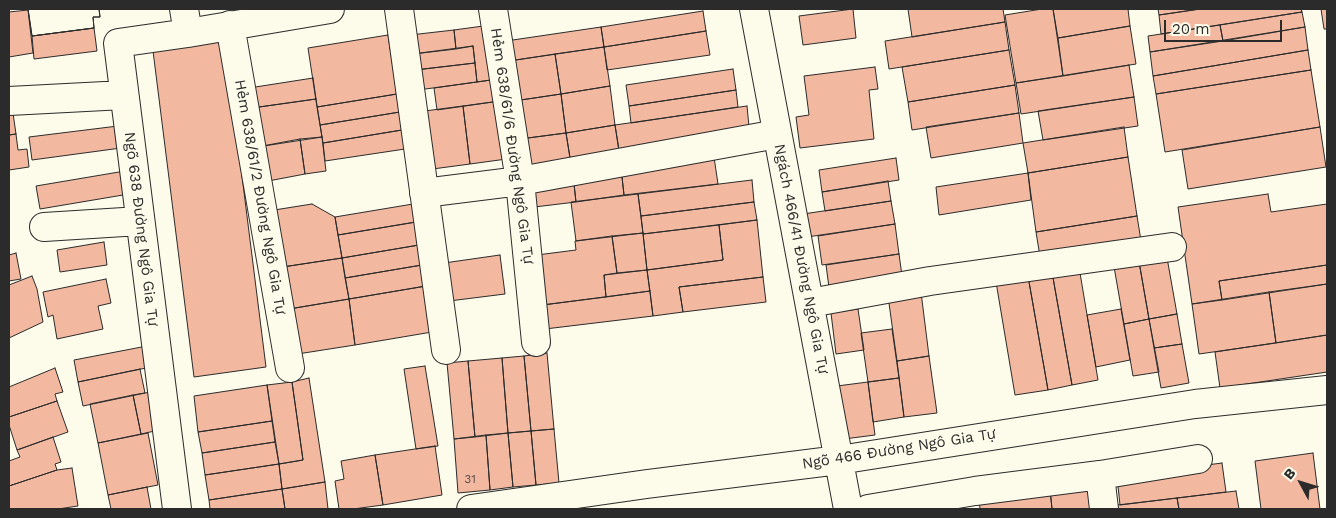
<!DOCTYPE html>
<meta charset="utf-8">
<style>
body{margin:0}
#map{position:relative;width:1336px;height:518px;overflow:hidden;background:#fdfbea;font-family:"Work Sans",sans-serif}
canvas{display:block}
.frame{position:absolute;inset:0;border:10px solid #2b2b2b;pointer-events:none}
.north{position:absolute;left:1276px;top:458px;width:50px;height:50px;-webkit-text-stroke:4px #fdfbea;paint-order:stroke;rotate:309deg;font-size:14px;font-weight:700;line-height:20px;text-align:center;color:#2b2b2b}
.north::after{content:'';display:block;margin:auto;width:18px;height:22px;background:#2b2b2b;clip-path:polygon(50% 0,100% 100%,50% 72%,0 100%)}
.scale{position:absolute;left:1164px;top:20px;width:118px;height:22px;box-sizing:border-box;border:2px solid #2b2b2b;border-top:0;padding-left:6px;font-size:15px;line-height:18px;white-space:nowrap;color:#2b2b2b;-webkit-text-stroke:4px #fdfbea;paint-order:stroke}
</style>
<div id="map">
<canvas width="1336" height="518"></canvas>
<div class="frame"></div>
<div class="north">B</div>
<div class="scale">20 m</div>
</div>
<script>
const g = document.querySelector('canvas').getContext('2d');
g.lineJoin = 'round';
function paint(path, color) { g.fillStyle = color; g.fill(path, 'evenodd'); }
const poly = rows => new Path2D(rows.map(r => 'M' + r).join(''));
function strokePath(path, color, width, dash) { g.strokeStyle = color; g.lineWidth = width; g.lineCap = dash ? 'butt' : 'round'; g.setLineDash(dash || []); g.stroke(path); }
function label(font, color, halo, rows, align = 'center') {
  g.font = font + ' "Work Sans",sans-serif'; g.lineWidth = 4; g.setLineDash([]); g.textBaseline = 'middle'; g.strokeStyle = halo; g.fillStyle = color; for (const [text, x, y, turn = 0] of rows) {
    g.save(); g.translate(x, y); g.rotate((+turn || 0) * Math.PI / 180); g.textAlign = isNaN(turn) ? turn : align; if (halo) g.strokeText(text, 0, 0); g.fillText(text, 0, 0); g.restore();
  }
}
const building = poly([
 [28,9,99,9,100,17,93,17,94,28,32,36,28,9],
 [28,9,99,9,100,17,93,17,94,28,32,36,28,9],
 [853,9,856,38,803,45,799,16,853,9],
 [908,9,1003,9,1005,22,912,37,908,9],
 [1042,9,1053,9,1063,76,1016,83,1005,15,1042,9],
 [1053,9,1128,9,1130,26,1058,38,1053,9],
 [1158,9,1200,9,1159,15,1158,9],
 [1200,9,1301,9,1302,12,1161,34,1159,15,1200,9],
 [1321,9,1327,9,1327,29,1324,29,1321,9],
 [28,10,33,53,9,57,9,12,28,10],
 [703,11,706,31,604,47,601,27,703,11],
 [1302,12,1305,27,1223,41,1220,25,1302,12],
 [1005,22,1009,50,889,69,885,41,1005,22],
 [498,24,505,78,477,82,473,46,456,49,454,30,498,24],
 [1220,25,1223,41,1150,52,1148,36,1220,25],
 [1130,26,1136,64,1063,76,1058,38,1130,26],
 [601,27,604,47,509,61,506,41,601,27],
 [1305,27,1308,50,1153,76,1150,52,1305,27],
 [94,28,97,51,34,59,32,36,94,28],
 [454,30,456,49,413,54,410,35,454,30],
 [706,31,710,55,607,70,604,47,706,31],
 [388,35,397,94,317,107,308,48,388,35],
 [225,41,266,367,194,377,153,51,225,41],
 [473,46,475,63,415,70,413,54,473,46],
 [604,47,610,86,561,94,555,54,604,47],
 [1009,50,1015,85,908,102,902,67,1009,50],
 [1308,50,1311,70,1156,94,1153,76,1308,50],
 [555,54,561,94,514,101,509,61,555,54],
 [475,63,477,82,418,90,415,70,475,63],
 [1129,65,1134,97,1021,114,1016,83,1129,65],
 [875,67,878,89,869,90,874,139,800,148,796,117,809,115,804,76,875,67],
 [733,69,736,90,629,106,626,85,733,69],
 [1311,70,1320,127,1165,152,1156,94,1311,70],
 [313,78,316,99,252,108,249,88,313,78],
 [505,78,507,100,437,110,434,88,505,78],
 [1015,85,1019,113,912,130,908,102,1015,85],
 [610,86,615,125,566,133,561,94,610,86],
 [736,90,738,107,631,123,629,106,736,90],
 [397,94,400,112,320,125,317,107,397,94],
 [561,94,566,133,520,139,514,101,561,94],
 [1134,97,1138,126,1043,140,1038,111,1134,97],
 [316,99,322,137,257,147,252,108,316,99],
 [507,100,514,158,470,164,463,106,507,100],
 [12,106,16,134,9,135,9,107,12,106],
 [463,106,470,164,425,170,417,112,463,106],
 [747,106,750,137,620,157,615,125,747,106],
 [400,112,402,130,323,143,320,125,400,112],
 [1019,113,1023,143,931,158,926,127,1019,113],
 [615,125,620,157,571,164,566,133,615,125],
 [118,126,121,148,32,160,29,137,118,126],
 [1124,127,1128,157,1028,173,1023,143,1124,127],
 [1320,127,1326,167,1188,189,1182,150,1320,127],
 [402,130,405,149,325,161,323,143,402,130],
 [566,133,571,164,525,171,520,139,566,133],
 [16,134,18,150,27,149,29,167,9,170,9,135,16,134],
 [322,137,326,171,305,174,300,139,322,137],
 [300,139,305,174,263,182,257,147,300,139],
 [714,157,718,184,624,195,621,168,714,157],
 [1128,157,1137,216,1036,232,1028,173,1128,157],
 [896,158,899,180,822,192,819,170,896,158],
 [621,168,624,195,576,202,573,175,621,168],
 [125,171,129,194,40,209,36,186,125,171],
 [1028,173,1031,200,939,215,936,187,1028,173],
 [573,175,576,202,526,208,523,181,573,175],
 [752,180,754,202,641,216,638,194,752,180],
 [888,181,891,201,825,211,822,192,888,181],
 [638,194,643,233,576,241,571,202,638,194],
 [1268,194,1271,212,1327,204,1327,265,1219,281,1222,300,1192,304,1178,207,1268,194],
 [891,201,895,224,807,237,803,214,891,201],
 [754,202,757,220,643,234,641,216,754,202],
 [419,203,422,221,338,235,335,217,419,203],
 [312,204,335,217,342,258,276,268,268,211,312,204],
 [1137,216,1142,247,1041,263,1036,232,1137,216],
 [757,220,763,277,679,287,683,312,653,316,647,270,723,260,719,225,757,220],
 [422,221,425,244,342,258,338,235,422,221],
 [895,224,899,254,822,265,818,236,895,224],
 [719,225,723,260,647,270,643,234,719,225],
 [643,233,647,270,617,273,612,236,643,233],
 [612,236,617,273,604,275,606,297,534,306,529,256,576,250,575,241,612,236],
 [104,242,107,265,60,272,57,250,104,242],
 [425,244,428,264,345,278,342,258,425,244],
 [1166,252,1177,314,1149,319,1138,256,1166,252],
 [16,253,21,279,9,281,9,255,16,253],
 [899,254,903,283,830,295,826,265,899,254],
 [500,255,505,294,449,301,444,263,500,255],
 [1138,256,1149,319,1124,324,1113,261,1138,256],
 [342,258,349,299,283,310,276,268,342,258],
 [428,264,432,285,349,299,345,278,428,264],
 [1327,265,1327,284,1222,300,1219,281,1327,265],
 [1079,267,1098,380,1072,385,1052,272,1079,267],
 [647,270,650,291,606,297,604,275,647,270],
 [1052,272,1072,385,1048,390,1028,276,1052,272],
 [32,276,37,289,43,322,9,338,9,285,32,276],
 [1028,276,1048,390,1015,395,996,282,1028,276],
 [763,277,766,302,683,312,679,287,763,277],
 [106,279,111,303,98,306,103,329,57,339,53,315,48,317,43,292,106,279],
 [1327,284,1327,335,1276,343,1269,292,1327,284],
 [432,285,438,331,355,345,349,299,432,285],
 [650,291,653,316,545,329,543,305,650,291],
 [921,292,929,356,897,361,888,296,921,292],
 [1269,292,1276,343,1199,354,1192,304,1269,292],
 [349,299,355,345,291,355,283,310,349,299],
 [858,309,864,350,836,354,831,313,858,309],
 [1121,309,1130,360,1096,367,1087,315,1121,309],
 [1177,314,1182,344,1154,348,1149,319,1177,314],
 [1149,319,1159,372,1133,376,1124,324,1149,319],
 [892,329,899,378,868,382,861,333,892,329],
 [1327,335,1327,372,1220,388,1215,352,1327,335],
 [1182,344,1189,383,1161,388,1154,348,1182,344],
 [147,346,151,367,78,382,74,360,147,346],
 [547,353,554,429,531,431,524,356,547,353],
 [524,356,531,431,508,433,502,358,524,356],
 [929,356,937,413,904,417,897,361,929,356],
 [502,358,508,433,475,437,468,361,502,358],
 [468,361,475,437,454,439,447,363,468,361],
 [425,366,438,446,416,449,404,369,425,366],
 [55,368,63,392,55,394,57,401,9,417,9,387,55,368],
 [140,369,145,393,83,406,78,382,140,369],
 [309,378,325,482,282,489,279,464,303,460,292,382,309,378],
 [899,378,904,417,873,422,868,382,899,378],
 [292,382,303,460,279,464,267,385,292,382],
 [868,382,875,435,844,439,837,386,868,382],
 [267,385,272,421,198,432,194,396,267,385],
 [157,391,164,429,141,434,133,395,157,391],
 [133,395,141,434,98,443,90,404,133,395],
 [57,401,68,432,17,450,9,425,9,417,57,401],
 [272,421,275,442,202,453,198,432,272,421],
 [554,429,559,483,536,485,531,431,554,429],
 [531,431,536,485,513,487,508,433,531,431],
 [148,433,158,485,108,495,98,443,148,433],
 [508,433,513,487,490,490,486,435,508,433],
 [486,435,490,490,458,493,454,439,486,435],
 [53,437,61,462,55,464,57,470,9,486,9,461,20,457,17,450,53,437],
 [275,442,279,464,205,475,202,453,275,442],
 [435,446,442,495,383,505,375,455,435,446],
 [1313,453,1320,509,1261,509,1255,461,1313,453],
 [375,455,383,505,353,509,339,509,335,481,344,479,341,461,375,455],
 [1222,463,1226,492,1120,505,1117,477,1222,463],
 [279,464,282,489,209,500,205,475,279,464],
 [72,468,78,506,58,509,9,509,9,486,57,470,72,468],
 [325,482,328,509,285,509,282,489,325,482],
 [1099,484,1102,509,1052,509,1050,489,1099,484],
 [147,487,151,509,111,509,108,495,147,487],
 [282,489,285,509,210,509,209,500,282,489],
 [1050,489,1052,509,980,509,979,497,1050,489],
 [1236,491,1239,509,1179,509,1177,498,1236,491],
 [1177,498,1179,509,1109,509,1109,506,1177,498]
]);
paint(building, '#f2b8a0');
strokePath(building, '#2b2b2b', 1);
const street = poly([
 [399,9,446,350],
 [493,9,520,181,536,342],
 [754,9,848,509],
 [230,25,290,368],
 [188,33,330,9],
 [9,101,124,95],
 [424,193,520,181,777,134],
 [44,227,140,221],
 [810,303,930,281,1172,247],
 [1100,475,1104,509],
 [177,509,118,43,188,33,184,9],
 [471,509,647,484,839,460,1195,404,1327,390],
 [868,509,975,491,1100,475,1198,459]
]);
strokePath(street, '#2b2b2b', 30);
strokePath(street, '#fdfbea', 28);
label('12px', '#5d4e48', null, [
 ["31",470,479]
]);
label('15px', '#2b2b2b', '#fdfbea', [
 ["Hẻm 638/61/6 Đường Ngô Gia Tự",512,146,82],
 ["Hẻm 638/61/2 Đường Ngô Gia Tự",260,197,80],
 ["Ngõ 638 Đường Ngô Gia Tự",141,229,83],
 ["Ngách 466/41 Đường Ngô Gia Tự",801,259,79],
 ["Ngõ 466 Đường Ngô Gia Tự",899,449,-9]
]);
</script>
